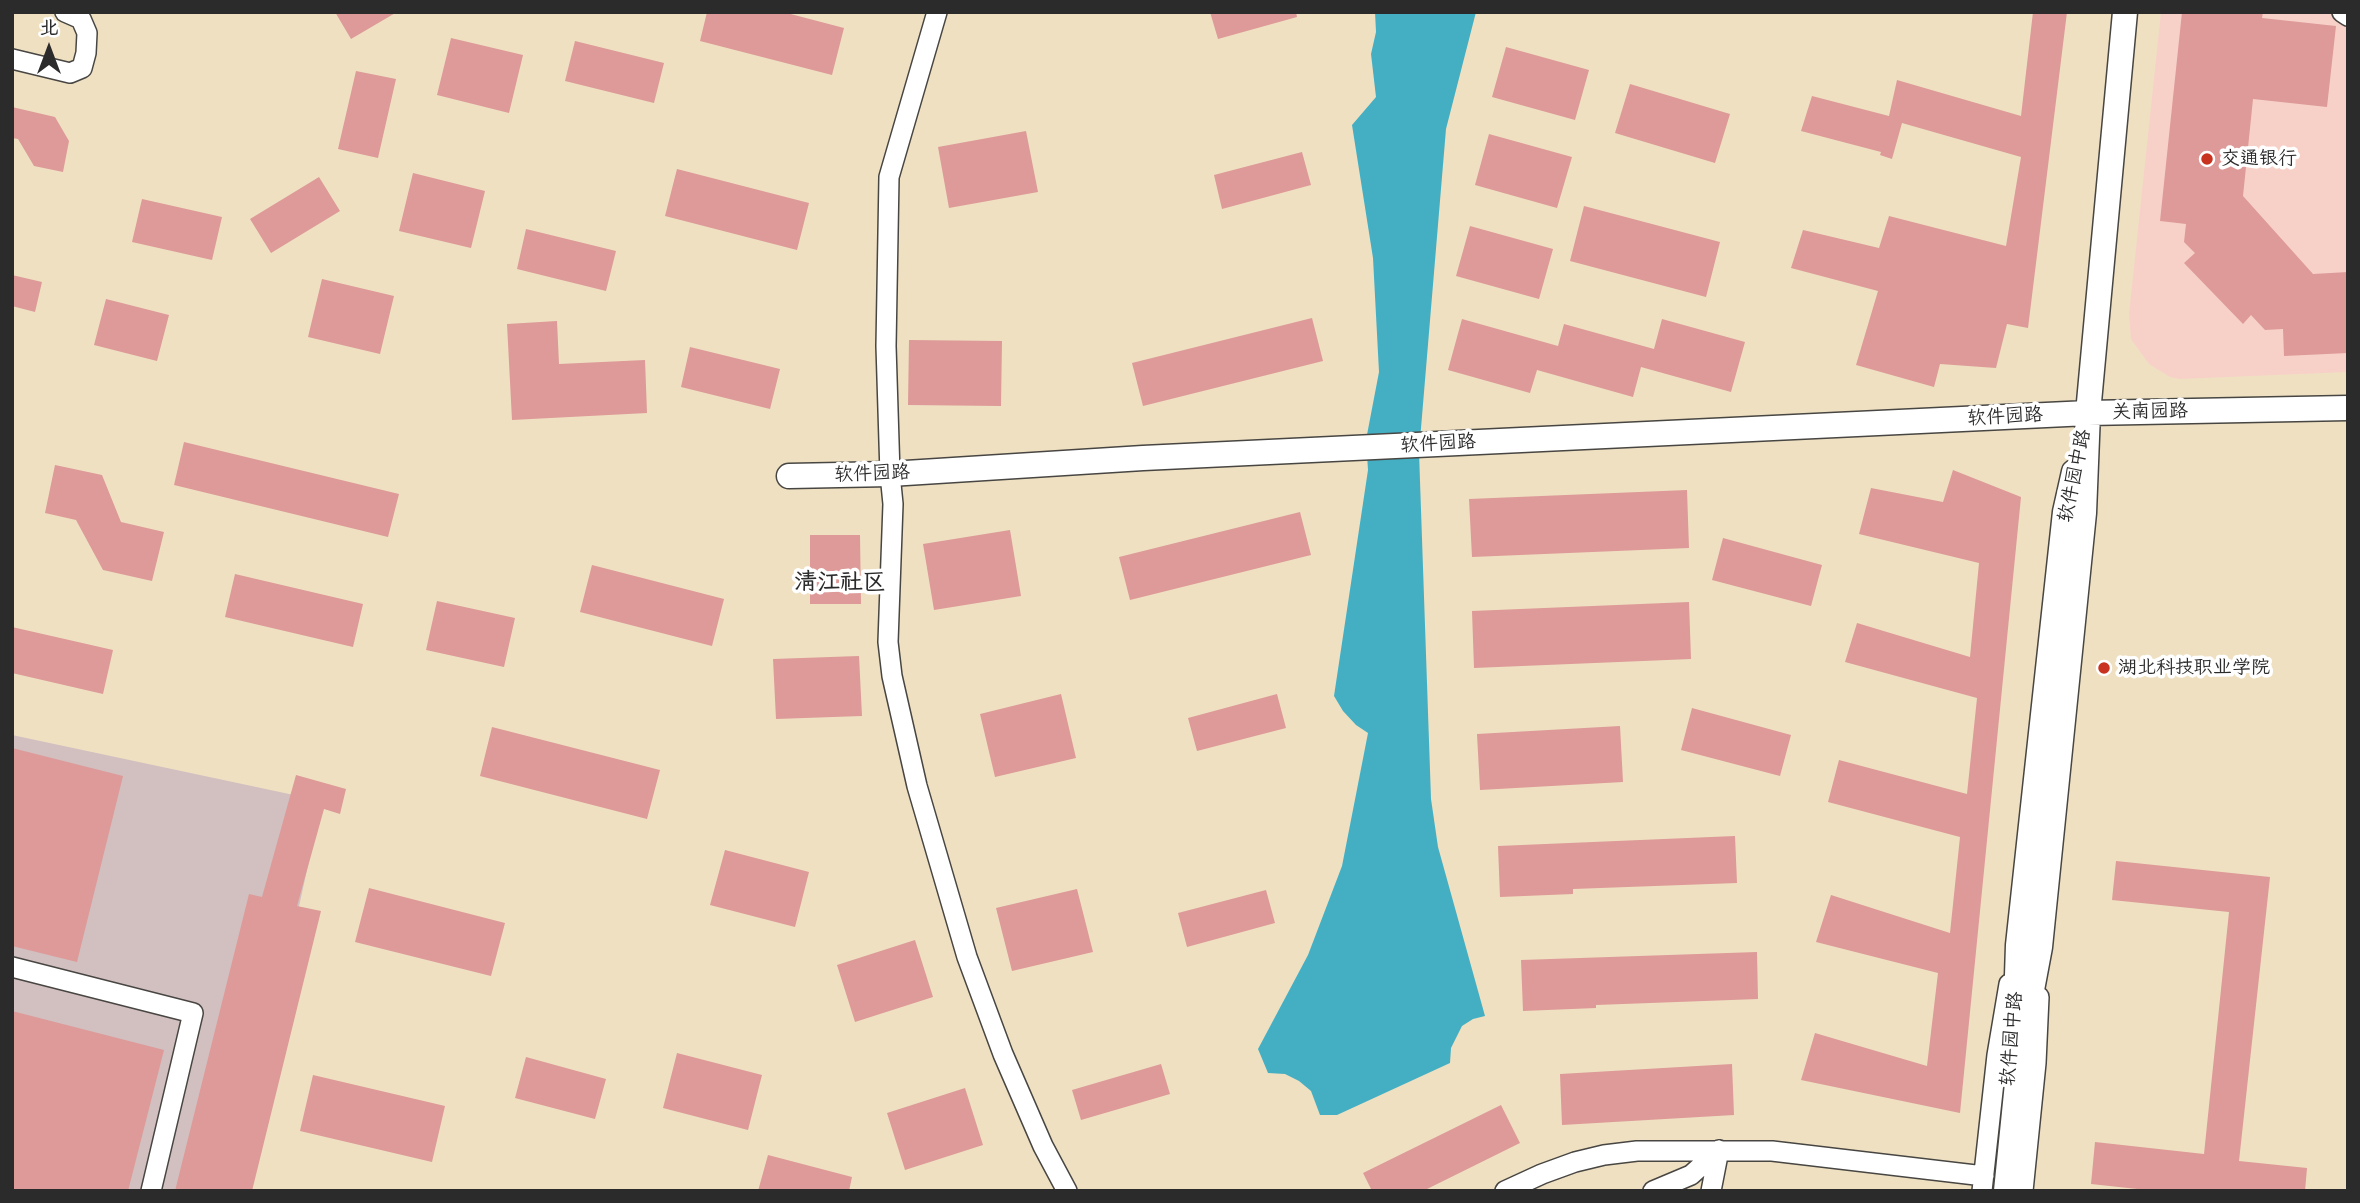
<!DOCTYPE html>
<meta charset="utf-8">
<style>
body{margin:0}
#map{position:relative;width:2360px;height:1203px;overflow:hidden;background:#efe0c2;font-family:"Shantell Sans","LXGW WenKai TC",sans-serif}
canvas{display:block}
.frame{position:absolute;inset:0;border:14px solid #2b2b2b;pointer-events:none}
.north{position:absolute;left:14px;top:14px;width:70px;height:70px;-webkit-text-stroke:5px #fff;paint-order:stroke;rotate:0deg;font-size:19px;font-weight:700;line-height:28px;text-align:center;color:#2b2b2b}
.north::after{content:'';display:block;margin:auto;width:24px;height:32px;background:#2b2b2b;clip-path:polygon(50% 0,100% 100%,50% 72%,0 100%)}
</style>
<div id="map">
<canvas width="2360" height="1203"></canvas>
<div class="frame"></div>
<div class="north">北</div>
</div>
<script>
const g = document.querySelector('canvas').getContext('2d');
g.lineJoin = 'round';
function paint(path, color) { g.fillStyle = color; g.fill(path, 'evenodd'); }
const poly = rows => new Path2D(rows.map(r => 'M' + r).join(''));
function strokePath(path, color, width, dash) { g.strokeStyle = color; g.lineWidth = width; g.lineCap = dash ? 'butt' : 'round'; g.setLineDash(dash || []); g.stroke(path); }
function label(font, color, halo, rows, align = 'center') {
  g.font = font + ' "Shantell Sans","LXGW WenKai TC",sans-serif'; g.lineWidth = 7; g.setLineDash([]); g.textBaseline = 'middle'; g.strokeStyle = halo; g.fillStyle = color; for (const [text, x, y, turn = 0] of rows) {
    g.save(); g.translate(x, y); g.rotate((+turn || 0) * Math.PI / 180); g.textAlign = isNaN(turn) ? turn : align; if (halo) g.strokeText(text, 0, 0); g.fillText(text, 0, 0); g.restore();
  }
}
paint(poly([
 [2161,12,2348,12,2348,372,2180,379,2170,377,2149,364,2131,339,2129,314]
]), '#f7d1c8');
paint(poly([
 [12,735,322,801,237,1191,12,1191]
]), '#d2bfc0');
paint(poly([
 [1375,12,1476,12,1446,129,1419,452,1431,799,1438,847,1485,1016,1473,1019,1462,1026,1451,1048,1450,1063,1337,1115,1320,1115,1311,1091,1299,1081,1285,1074,1268,1073,1258,1049,1308,955,1342,866,1368,733,1356,725,1343,711,1334,696,1368,470,1366,440,1379,372,1373,258,1352,125,1376,97,1371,54,1376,32]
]), '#44afc3');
paint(poly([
 [335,12,397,12,351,39],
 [707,12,783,12,844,28,832,75,700,41],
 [1210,12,1296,12,1297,17,1218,39],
 [2033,12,2067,12,2028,328,2007,324,1996,368,1940,364,1934,387,1856,365,1878,291,1791,268,1803,230,1879,248,1889,216,2006,246,2021,157,1902,123,1892,159,1880,155,1881,152,1801,131,1812,96,1889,116,1897,80,2021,116],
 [2182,12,2263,12,2262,18,2336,26,2327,107,2253,99,2243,196,2313,274,2348,272,2348,353,2284,356,2283,329,2265,330,2251,315,2243,324,2184,263,2195,253,2184,242,2186,224,2160,221],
 [451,38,523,55,509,113,437,95],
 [575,41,664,63,654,103,565,81],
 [1506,47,1589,70,1575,120,1492,97],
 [356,71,396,79,378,158,338,149],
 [1630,84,1730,114,1715,163,1615,133],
 [12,107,55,117,69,141,63,172,34,166,18,139,12,138],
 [1026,131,1038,192,949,208,938,147],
 [1489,134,1572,157,1557,208,1475,185],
 [1302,152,1311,185,1222,209,1214,175],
 [677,169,809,203,797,250,665,216],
 [413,173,485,191,471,248,399,231],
 [319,177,340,211,271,253,250,219],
 [142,199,222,217,212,260,132,242],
 [1584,206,1720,242,1706,297,1570,261],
 [1470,226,1553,249,1539,299,1456,276],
 [526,229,616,251,606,291,517,269],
 [12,275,42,282,35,312,12,306],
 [322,279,394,296,380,354,308,337],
 [106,299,169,315,157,361,94,345],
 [1312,318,1323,361,1143,406,1132,363],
 [1462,319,1558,346,1564,324,1654,349,1662,319,1745,342,1731,392,1641,367,1633,397,1537,370,1530,393,1448,370],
 [557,321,559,364,645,360,647,413,512,420,507,324],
 [909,340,1002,341,1001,406,908,405],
 [690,347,780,369,770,409,681,387],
 [184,442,399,494,388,537,174,485],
 [55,465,102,475,121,522,164,532,152,581,103,570,76,520,45,513],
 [1953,470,2021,497,1960,1113,1801,1080,1815,1033,1927,1066,1938,973,1816,942,1831,895,1950,933,1960,837,1828,802,1839,760,1967,794,1977,698,1845,662,1857,623,1970,657,1979,563,1859,534,1871,488,1943,502],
 [1687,490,1689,548,1472,557,1469,499],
 [1300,512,1311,555,1130,600,1119,557],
 [1010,530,1021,596,934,610,923,544],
 [810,535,860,535,861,604,810,604],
 [1723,538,1822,565,1811,606,1712,580],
 [592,565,724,599,712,646,580,612],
 [235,574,363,604,353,647,225,617],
 [437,601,515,618,504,667,426,650],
 [1689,602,1691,659,1474,668,1472,611],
 [12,627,113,650,103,694,12,673],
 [859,656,862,716,776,719,773,659],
 [1061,694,1076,758,995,777,980,714],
 [1277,694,1286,728,1197,751,1188,718],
 [1692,708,1791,735,1780,776,1681,750],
 [1620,726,1623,782,1480,790,1477,734],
 [492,727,660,770,647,819,480,776],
 [12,748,123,776,77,962,12,946],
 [296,775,346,789,340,814,324,809,297,906,321,911,252,1191,175,1191,249,894,262,897],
 [1735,836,1737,883,1573,889,1573,894,1500,897,1498,846],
 [725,850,809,872,795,927,710,905],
 [2116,861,2270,877,2239,1161,2307,1168,2305,1191,2156,1191,2091,1184,2095,1142,2204,1154,2229,912,2112,900],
 [369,888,505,923,491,976,355,942],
 [1077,889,1093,952,1012,971,996,908],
 [1266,890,1275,923,1187,947,1178,913],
 [915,940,933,997,855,1022,837,965],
 [1757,952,1758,999,1596,1005,1596,1008,1523,1011,1521,960],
 [12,1011,164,1050,128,1191,12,1191],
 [677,1053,762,1075,748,1130,663,1108],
 [526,1057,606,1079,595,1119,515,1098],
 [1161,1064,1170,1094,1081,1120,1072,1090],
 [1732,1064,1734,1115,1562,1125,1560,1074],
 [313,1075,445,1106,432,1162,300,1131],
 [965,1088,983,1145,905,1170,887,1113],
 [1501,1105,1520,1143,1423,1191,1372,1191,1363,1173],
 [768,1155,852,1177,849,1191,758,1191]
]), '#dd9a98');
const minor = poly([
 [937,12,889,177,886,346,890,474,893,504,888,642,892,676,917,786,967,957,1003,1054,1043,1146,1067,1191],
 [2342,12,2348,16],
 [12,59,70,73,82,68,86,53,87,33,81,19,65,12],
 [12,967,193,1013,151,1191],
 [1505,1191,1542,1174,1575,1162,1604,1155,1637,1151,1772,1151,1984,1176],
 [1653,1191,1691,1175,1719,1150],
 [1711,1191,1719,1150],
 [1982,1191,1997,1055,2009,984],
 [2023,1191,2036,1063,2039,997]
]);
const major = poly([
 [789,476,890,474,1143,458,2088,413,2348,408],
 [2016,1006,2018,945,2065,512,2074,472],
 [2006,1191,2020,1054,2040,947,2084,513,2088,413,2125,12]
]);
strokePath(minor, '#484642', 22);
strokePath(major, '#484642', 27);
strokePath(minor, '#fff', 19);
strokePath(major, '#fff', 24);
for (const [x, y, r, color] of [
 [2207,159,7,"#c8321e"],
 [2104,668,7,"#c8321e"]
]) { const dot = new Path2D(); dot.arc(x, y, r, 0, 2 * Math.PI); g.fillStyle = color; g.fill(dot); strokePath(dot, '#fff', 2.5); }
label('19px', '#2b2b2b', '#fff', [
 ["交通银行",2221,159],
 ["湖北科技职业学院",2118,668]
], 'left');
label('19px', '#2b2b2b', '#fff', [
 ["关南园路",2150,412,-1],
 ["软件园路",2005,417,-3],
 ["软件园路",1438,444,-3],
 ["软件园路",872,474,-2],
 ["软件园中路",2075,476,-78],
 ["软件园中路",2012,1039,-85]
]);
label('bold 23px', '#2b2b2b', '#fff', [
 ["清江社区",840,583]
]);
</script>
